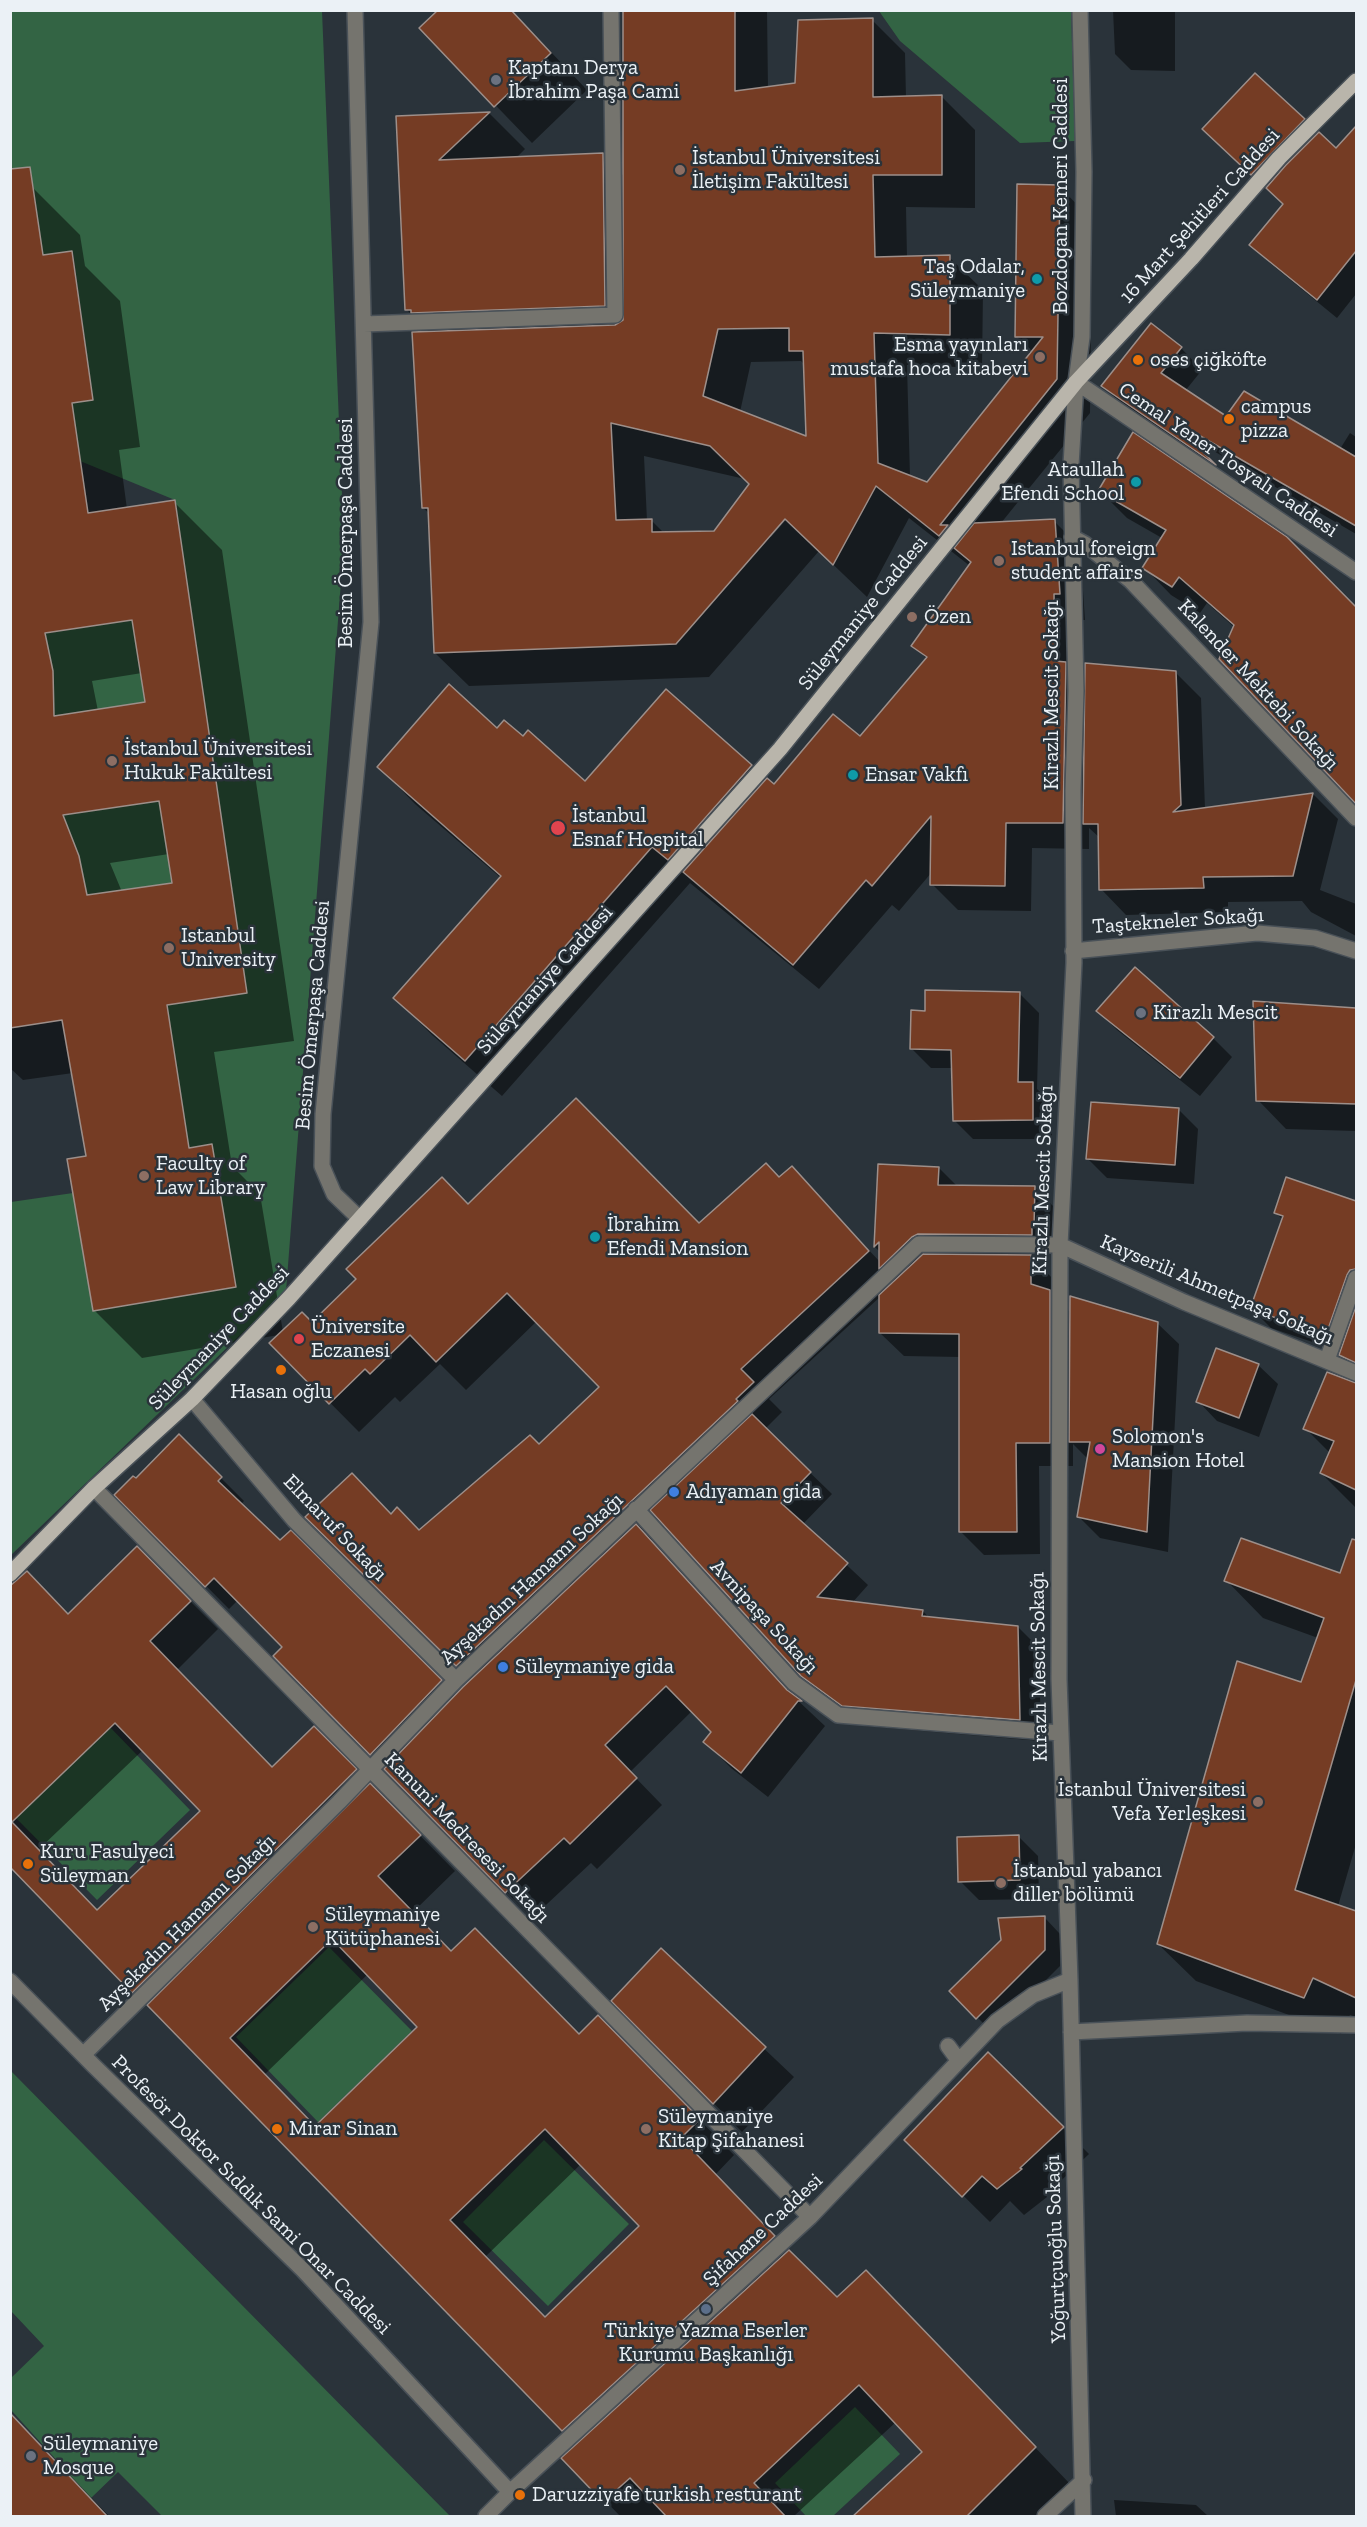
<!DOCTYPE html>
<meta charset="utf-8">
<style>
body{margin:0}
#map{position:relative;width:1367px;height:2527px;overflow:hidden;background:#2a333a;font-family:"Zilla Slab",serif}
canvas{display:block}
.frame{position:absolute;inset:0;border:12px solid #ebf1f6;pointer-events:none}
</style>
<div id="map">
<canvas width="1367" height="2527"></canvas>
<div class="frame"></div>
</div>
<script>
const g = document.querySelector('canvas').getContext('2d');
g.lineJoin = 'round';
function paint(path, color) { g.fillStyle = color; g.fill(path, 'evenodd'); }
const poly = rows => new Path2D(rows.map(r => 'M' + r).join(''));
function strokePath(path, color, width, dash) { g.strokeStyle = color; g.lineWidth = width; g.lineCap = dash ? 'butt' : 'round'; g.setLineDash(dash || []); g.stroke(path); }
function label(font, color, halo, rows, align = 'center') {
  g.font = font + ' "Zilla Slab",serif'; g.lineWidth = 5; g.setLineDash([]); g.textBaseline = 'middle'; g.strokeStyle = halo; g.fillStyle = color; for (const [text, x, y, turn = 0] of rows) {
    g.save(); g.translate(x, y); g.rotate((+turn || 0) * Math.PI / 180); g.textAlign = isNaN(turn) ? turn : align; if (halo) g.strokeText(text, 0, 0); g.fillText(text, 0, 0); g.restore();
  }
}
paint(poly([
 [11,11,322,11,344,543,286,1291,11,1555,11,1202,73,1193,93,1311,236,1287,189,1148,167,1005,247,993,175,500,80,461,72,403,93,399,73,252,43,255,33,185,11,188],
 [879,11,1071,11,1075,141,1020,143,900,41],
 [132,620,145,702,23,721,10,639],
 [159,801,172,883,50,901,80,863,79,857,73,844,37,819],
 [108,1725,190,1810,97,1900,14,1816],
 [329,1947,412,2031,318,2122,236,2037],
 [11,2071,450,2516,162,2516,118,2472,91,2498,11,2410,11,2378,44,2346,11,2311],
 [544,2140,629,2224,548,2306,463,2222],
 [855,2407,900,2454,833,2516,806,2516,775,2483]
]), '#336444');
paint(poly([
 [511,10,587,90,532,143,421,28],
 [624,10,767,10,768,89,797,85,872,20,905,53,906,98,942,97,975,130,975,208,906,207,907,258,949,257,983,290,982,368,907,365,910,477,927,484,1033,352,1016,336,1059,186,1092,220,1090,413,1001,523,1054,521,1080,547,1085,620,1080,620,1081,679,1086,685,1176,673,1201,698,1205,809,1313,794,1338,819,1320,890,1356,904,1356,936,1311,912,1302,901,1228,902,1228,912,1126,915,1101,889,1100,838,1089,828,1089,849,1032,848,1031,911,958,910,932,884,932,872,899,911,892,905,819,989,690,883,502,1096,432,1035,395,998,501,878,415,804,379,767,497,730,523,739,585,783,666,691,774,786,860,738,927,659,913,645,970,566,909,518,867,597,819,551,709,677,469,686,435,653,430,514,423,508,430,333,406,309,398,117,489,113,525,149,516,158,603,154,624,176],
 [801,361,805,365,807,438,740,412,751,362],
 [644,456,745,479,751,485,715,533,664,533,652,521,647,521],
 [789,512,791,514,771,537,769,536],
 [1113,10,1175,10,1175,71,1131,70,1115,54],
 [1304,120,1336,150,1356,129,1356,294,1337,318,1271,264,1251,245,1284,205,1223,148],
 [32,187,80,235,85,266,120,301,140,447,119,450,127,509,174,502,222,550,294,1041,214,1052,232,1166,260,1194,283,1332,312,1324,468,1206,699,1225,780,1179,792,1168,880,1262,880,1252,875,1247,879,1165,939,1168,957,1186,1034,1187,1053,1206,1053,1245,1051,1245,1050,1254,1029,1254,1054,1280,1054,1296,1071,1313,1157,1323,1179,1344,1168,1552,1100,1538,1078,1516,1088,1459,1073,1444,1073,1466,1039,1466,1040,1554,984,1555,960,1531,960,1357,904,1356,880,1333,880,1297,769,1399,782,1412,765,1429,832,1494,803,1524,868,1585,852,1603,923,1611,930,1619,1018,1627,1039,1648,1041,1741,864,1726,824,1697,802,1675,666,1525,651,1540,793,1696,825,1726,768,1797,731,1768,705,1742,713,1732,692,1711,630,1772,662,1805,597,1869,591,1863,532,1918,275,1656,284,1647,238,1600,229,1609,116,1495,136,1480,179,1436,244,1501,241,1504,280,1542,291,1532,456,1696,472,1680,307,1517,391,1515,419,1531,539,1446,601,1387,537,1321,466,1390,440,1364,400,1402,395,1397,359,1432,271,1343,279,1335,142,1358,94,1310,87,1157,73,1073,23,1080,10,1068,10,190],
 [142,673,146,703,98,711,92,681],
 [169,854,173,884,122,892,110,863],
 [1181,348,1202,370,1185,391,1226,418,1340,449,1350,433,1356,437,1356,534,1205,446,1200,452,1221,473,1125,407,1103,386],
 [1100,491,1309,561,1356,609,1356,802,1220,659,1234,627,1207,603,1200,613,1171,595,1144,567,1162,538,1127,518],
 [1020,994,1039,1013,1037,1089,1052,1103,1052,1139,973,1139,954,1120,953,1068,931,1068,911,1048,926,1012],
 [1254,1003,1356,1009,1356,1131,1286,1129,1258,1100],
 [1098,1011,1213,1038,1232,1057,1200,1096,1117,1030],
 [1179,1110,1198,1129,1194,1184,1107,1178,1088,1159],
 [1287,1179,1356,1202,1356,1371,1341,1355,1342,1352,1271,1328,1252,1309,1283,1220,1275,1212],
 [1258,1365,1278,1384,1259,1437,1217,1421,1198,1401],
 [1356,1383,1356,1508,1321,1473,1330,1453,1305,1428,1353,1384],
 [1242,1540,1356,1581,1356,1844,1338,1906,1356,1912,1356,2017,1350,2015,1341,2034,1196,1981,1158,1944,1302,1684,1318,1638,1263,1618,1226,1580],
 [137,1548,218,1629,177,1670,272,1769,314,1728,455,1871,412,1913,451,1953,580,2036,633,2052,734,2155,715,2175,837,2299,903,2309,1071,2485,1039,2516,855,2516,924,2452,896,2422,794,2516,669,2516,667,2514,664,2516,620,2516,564,2458,578,2445,10,1864,10,1589,69,1615],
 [143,1750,202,1811,97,1912,38,1850],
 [368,1974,419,2027,315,2127,264,2075],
 [581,2164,642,2226,545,2319,485,2257],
 [1018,1836,1038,1856,1039,1899,979,1900,960,1881],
 [1045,1918,1060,1934,1060,1966,993,2033,951,1991,1002,1940],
 [661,1951,794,2077,742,2132,613,2001],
 [989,2054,1089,2154,1046,2195,1047,2197,1024,2215,1010,2201,990,2222,907,2140],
 [10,2413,109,2516,10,2516],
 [1114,2500,1196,2505,1208,2516,1116,2516]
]), '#0007');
const building = poly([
 [438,10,511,10,551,53,494,107,419,28,438,10],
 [623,10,735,10,735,91,795,83,798,20,873,18,873,97,942,95,942,175,873,175,875,257,950,255,950,335,874,333,878,463,927,482,1043,337,1015,337,1017,184,1060,185,1057,379,940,525,948,525,939,536,876,486,833,565,785,519,676,644,434,653,428,508,422,508,412,332,615,325,623,320,623,10],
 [789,328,789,351,803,351,806,436,703,396,718,329,789,328],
 [611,423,710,446,749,484,714,531,652,532,652,519,616,520,611,423],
 [1255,73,1305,119,1251,175,1202,129,1255,73],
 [490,112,439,160,603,153,605,306,411,313,411,310,405,310,396,116,490,112],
 [1356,126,1356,251,1317,300,1249,245,1283,204,1266,188,1286,165,1319,132,1336,148,1356,126],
 [30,167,43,255,72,251,93,400,72,403,88,513,175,500,247,993,167,1005,189,1148,212,1144,236,1287,93,1311,67,1159,86,1156,62,1020,10,1028,10,169,30,167],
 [132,620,145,702,54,716,53,671,45,633,132,620],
 [159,801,172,883,87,895,79,856,63,815,159,801],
 [1151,323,1182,347,1161,373,1226,416,1244,391,1356,457,1356,526,1183,426,1180,429,1216,465,1101,386,1151,323],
 [1133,432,1287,537,1356,607,1356,804,1219,659,1234,625,1179,577,1172,587,1142,568,1166,530,1098,491,1133,432],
 [1055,519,1060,594,1054,594,1055,661,1066,662,1063,823,1006,823,1005,886,930,885,931,816,872,886,866,880,793,965,683,872,767,778,774,784,833,714,860,736,927,657,911,646,971,562,954,548,974,523,1055,519],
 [1085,663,1176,671,1181,805,1173,812,1313,793,1293,876,1203,877,1204,888,1099,890,1098,824,1083,824,1085,663],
 [449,684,497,728,504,720,523,736,528,730,585,781,666,689,752,765,668,860,652,847,465,1061,393,998,501,876,377,767,449,684],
 [1135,967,1214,1037,1180,1078,1096,1011,1135,967],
 [925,990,1020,992,1018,1082,1033,1082,1033,1120,953,1121,951,1050,910,1049,911,1010,925,1011,925,990],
 [1253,1001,1356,1008,1356,1104,1256,1101,1253,1001],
 [576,1098,699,1223,766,1163,779,1177,792,1166,869,1251,741,1369,754,1382,736,1399,738,1401,456,1666,305,1517,352,1473,391,1514,397,1507,419,1530,530,1435,539,1444,599,1387,507,1293,436,1362,410,1335,370,1374,365,1369,329,1404,269,1343,302,1312,312,1322,356,1279,346,1269,442,1177,468,1204,576,1098],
 [1091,1102,1179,1108,1175,1165,1086,1159,1091,1102],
 [878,1164,939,1167,938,1185,1035,1186,1034,1226,1032,1226,1032,1235,918,1234,912,1237,879,1269,879,1242,874,1247,878,1164],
 [1286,1177,1356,1201,1356,1269,1350,1270,1347,1275,1326,1335,1250,1309,1283,1216,1274,1213,1286,1177],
 [923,1254,1031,1255,1031,1284,1050,1290,1050,1443,1016,1443,1017,1532,959,1532,959,1334,879,1333,879,1295,923,1254],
 [1070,1296,1158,1322,1147,1532,1077,1517,1090,1442,1069,1442,1070,1296],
 [1356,1306,1356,1363,1339,1355,1356,1306],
 [1216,1348,1259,1364,1239,1418,1196,1402,1216,1348],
 [1327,1372,1356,1383,1356,1490,1320,1473,1334,1441,1303,1429,1327,1372],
 [752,1414,811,1472,781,1503,848,1563,817,1597,923,1610,922,1616,1018,1626,1020,1720,842,1706,801,1676,650,1510,752,1414],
 [179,1434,222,1477,218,1481,280,1540,291,1530,442,1680,370,1755,273,1656,282,1647,214,1578,205,1587,114,1495,133,1476,136,1478,179,1434],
 [636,1524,787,1690,802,1701,798,1701,741,1773,703,1742,711,1732,666,1686,605,1745,637,1778,570,1844,564,1838,505,1893,384,1769,463,1687,636,1524],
 [1241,1538,1340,1573,1352,1539,1356,1540,1356,1680,1295,1890,1356,1911,1356,1998,1313,1978,1304,1998,1157,1944,1237,1661,1301,1682,1324,1618,1224,1581,1241,1538],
 [137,1546,191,1601,150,1641,272,1767,314,1726,357,1769,132,1993,10,1867,10,1586,27,1571,68,1614,137,1546],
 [115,1723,200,1811,97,1910,12,1822,115,1723],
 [370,1783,421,1835,378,1876,451,1951,475,1928,579,2034,598,2015,700,2119,681,2138,775,2236,562,2431,147,2005,370,1783],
 [332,1939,417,2027,315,2126,230,2038,332,1939],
 [545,2129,639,2226,545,2317,450,2220,545,2129],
 [1019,1835,1020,1880,958,1882,957,1837,1019,1835],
 [1045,1916,1045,1950,976,2019,949,1991,1001,1940,998,1918,1045,1916],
 [661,1948,766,2047,713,2104,611,2001,661,1948],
 [988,2052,1064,2127,1020,2168,1022,2169,997,2189,982,2176,962,2197,904,2140,988,2052],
 [789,2250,837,2297,866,2270,1036,2447,966,2517,852,2517,922,2452,859,2385,754,2483,786,2517,667,2517,630,2478,603,2502,561,2458,789,2250],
 [10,2413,108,2517,10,2517,10,2413]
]);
paint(building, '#753c24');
strokePath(building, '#9d8f8a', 1.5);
const minor = poly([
 [355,10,371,622,323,1114,322,1166,334,1194,360,1219],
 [1080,10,1084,172,1082,337,1076,382,1071,465,1076,691,1073,791,1074,963,1060,1245,1059,1679,1070,1980,1083,2516],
 [364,324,615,315,611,10],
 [1076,382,1356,572],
 [1072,537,1085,544,1131,581,1356,818],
 [1073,951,1257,933,1315,938,1356,951],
 [1327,1360,1356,1278],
 [192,1399,294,1520,456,1680],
 [94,1488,810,2217],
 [636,1509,794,1683,838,1715,1060,1733],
 [10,1981,93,2065,303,2270,510,2492],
 [1071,2032,1247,2023,1356,2025],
 [948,2046,959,2061],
 [83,2055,339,1802,456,1680,919,1244,1060,1245,1184,1302,1356,1373],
 [486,2516,510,2492,810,2217,997,2021,1033,1995,1070,1980],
 [1045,2516,1084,2480]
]);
const major = poly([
 [10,1574,94,1488,192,1399,289,1298,780,749,1076,382,1191,259,1279,158,1356,81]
]);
strokePath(minor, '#495158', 18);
strokePath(major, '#495158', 18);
strokePath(minor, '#75746e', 15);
strokePath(major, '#b9b5ab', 15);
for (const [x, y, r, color] of [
 [496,80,6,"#6b7280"],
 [680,170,6,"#8d6e63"],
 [1037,279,6,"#0f9aa8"],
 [1040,357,6,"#8d6e63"],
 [1138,360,6,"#e8710a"],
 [1229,419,6,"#e8710a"],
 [1136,482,6,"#0f9aa8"],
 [999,561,6,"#8d6e63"],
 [912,617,6,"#8d6e63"],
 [112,761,6,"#8d6e63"],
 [853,775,6,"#0f9aa8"],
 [558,828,8,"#e0444e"],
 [169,948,6,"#8d6e63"],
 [1141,1013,6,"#6b7280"],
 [144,1176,6,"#8d6e63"],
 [595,1237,6,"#0f9aa8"],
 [299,1339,6,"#e0444e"],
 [281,1370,6,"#e8710a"],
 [1100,1449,6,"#d1479c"],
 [674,1492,6,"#3f7fe0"],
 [503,1667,6,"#3f7fe0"],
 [1258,1802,6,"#8d6e63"],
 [28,1864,6,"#e8710a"],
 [1001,1883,6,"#8d6e63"],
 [313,1927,6,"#8d6e63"],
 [277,2129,6,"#e8710a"],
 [646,2129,6,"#8d6e63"],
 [706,2309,6,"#5c6f8a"],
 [31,2456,6,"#6b7280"],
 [520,2495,6,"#e8710a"]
]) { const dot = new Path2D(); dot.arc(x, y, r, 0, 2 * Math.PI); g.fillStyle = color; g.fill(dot); strokePath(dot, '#2a333a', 2); }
label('21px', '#ebf1f6', '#2a333a', [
 ["Kaptanı Derya",508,68],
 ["İbrahim Paşa Cami",508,92],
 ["İstanbul Üniversitesi",692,158],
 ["İletişim Fakültesi",692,182],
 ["Taş Odalar,",1025,267,"right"],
 ["Süleymaniye",1025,291,"right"],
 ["Esma yayınları",1028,345,"right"],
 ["mustafa hoca kitabevi",1028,369,"right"],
 ["oses çiğköfte",1150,360],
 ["campus",1241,407],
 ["pizza",1241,431],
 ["Ataullah",1124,470,"right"],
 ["Efendi School",1124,494,"right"],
 ["Istanbul foreign",1011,549],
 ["student affairs",1011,573],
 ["Özen",924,617],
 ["İstanbul Üniversitesi",124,749],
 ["Hukuk Fakültesi",124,773],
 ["Ensar Vakfı",865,775],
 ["İstanbul",572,816],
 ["Esnaf Hospital",572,840],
 ["Istanbul",181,936],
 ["University",181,960],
 ["Kirazlı Mescit",1153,1013],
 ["Faculty of",156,1164],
 ["Law Library",156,1188],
 ["İbrahim",607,1225],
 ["Efendi Mansion",607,1249],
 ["Üniversite",311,1327],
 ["Eczanesi",311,1351],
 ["Hasan oğlu",281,1392,"center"],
 ["Solomon's",1112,1437],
 ["Mansion Hotel",1112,1461],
 ["Adıyaman gida",686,1492],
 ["Süleymaniye gida",515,1667],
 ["İstanbul Üniversitesi",1246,1790,"right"],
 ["Vefa Yerleşkesi",1246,1814,"right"],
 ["Kuru Fasulyeci",40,1852],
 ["Süleyman",40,1876],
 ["İstanbul yabancı",1013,1871],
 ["diller bölümü",1013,1895],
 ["Süleymaniye",325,1915],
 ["Kütüphanesi",325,1939],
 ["Süleymaniye",658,2117],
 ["Kitap Şifahanesi",658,2141],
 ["Mirar Sinan",289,2129],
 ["Türkiye Yazma Eserler",706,2331,"center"],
 ["Kurumu Başkanlığı",706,2355,"center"],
 ["Süleymaniye",43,2444],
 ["Mosque",43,2468],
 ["Daruzziyafe turkish resturant",532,2495]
], 'left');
label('21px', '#ebf1f6', '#2a333a', [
 ["Bozdogan Kemeri Caddesi",1061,196,-90],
 ["16 Mart Şehitleri Caddesi",1200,216,-48],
 ["Cemal Yener Tosyalı Caddesi",1228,460,34],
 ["Besim Ömerpaşa Caddesi",346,533,-90],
 ["Süleymaniye Caddesi",863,613,-51],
 ["Kalender Mektebi Sokağı",1258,685,47],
 ["Kirazlı Mescit Sokağı",1052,695,-90],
 ["Taştekneler Sokağı",1178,921,-4],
 ["Süleymaniye Caddesi",545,980,-48],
 ["Besim Ömerpaşa Caddesi",313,1015,-85],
 ["Kirazlı Mescit Sokağı",1043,1180,-88],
 ["Kayserili Ahmetpaşa Sokağı",1217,1290,23],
 ["Süleymaniye Caddesi",219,1338,-46],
 ["Elmaruf Sokağı",335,1528,46],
 ["Ayşekadın Hamamı Sokağı",532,1579,-43],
 ["Avnipaşa Sokağı",764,1617,47],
 ["Kirazlı Mescit Sokağı",1039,1667,-91],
 ["Kanuni Medresesi Sokağı",467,1838,46],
 ["Ayşekadın Hamamı Sokağı",187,1923,-45],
 ["Profesör Doktor Sıddık Sami Onar Caddesi",251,2195,45],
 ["Şifahane Caddesi",763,2230,-43],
 ["Yoğurtçuoğlu Sokağı",1056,2249,-92]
]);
</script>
